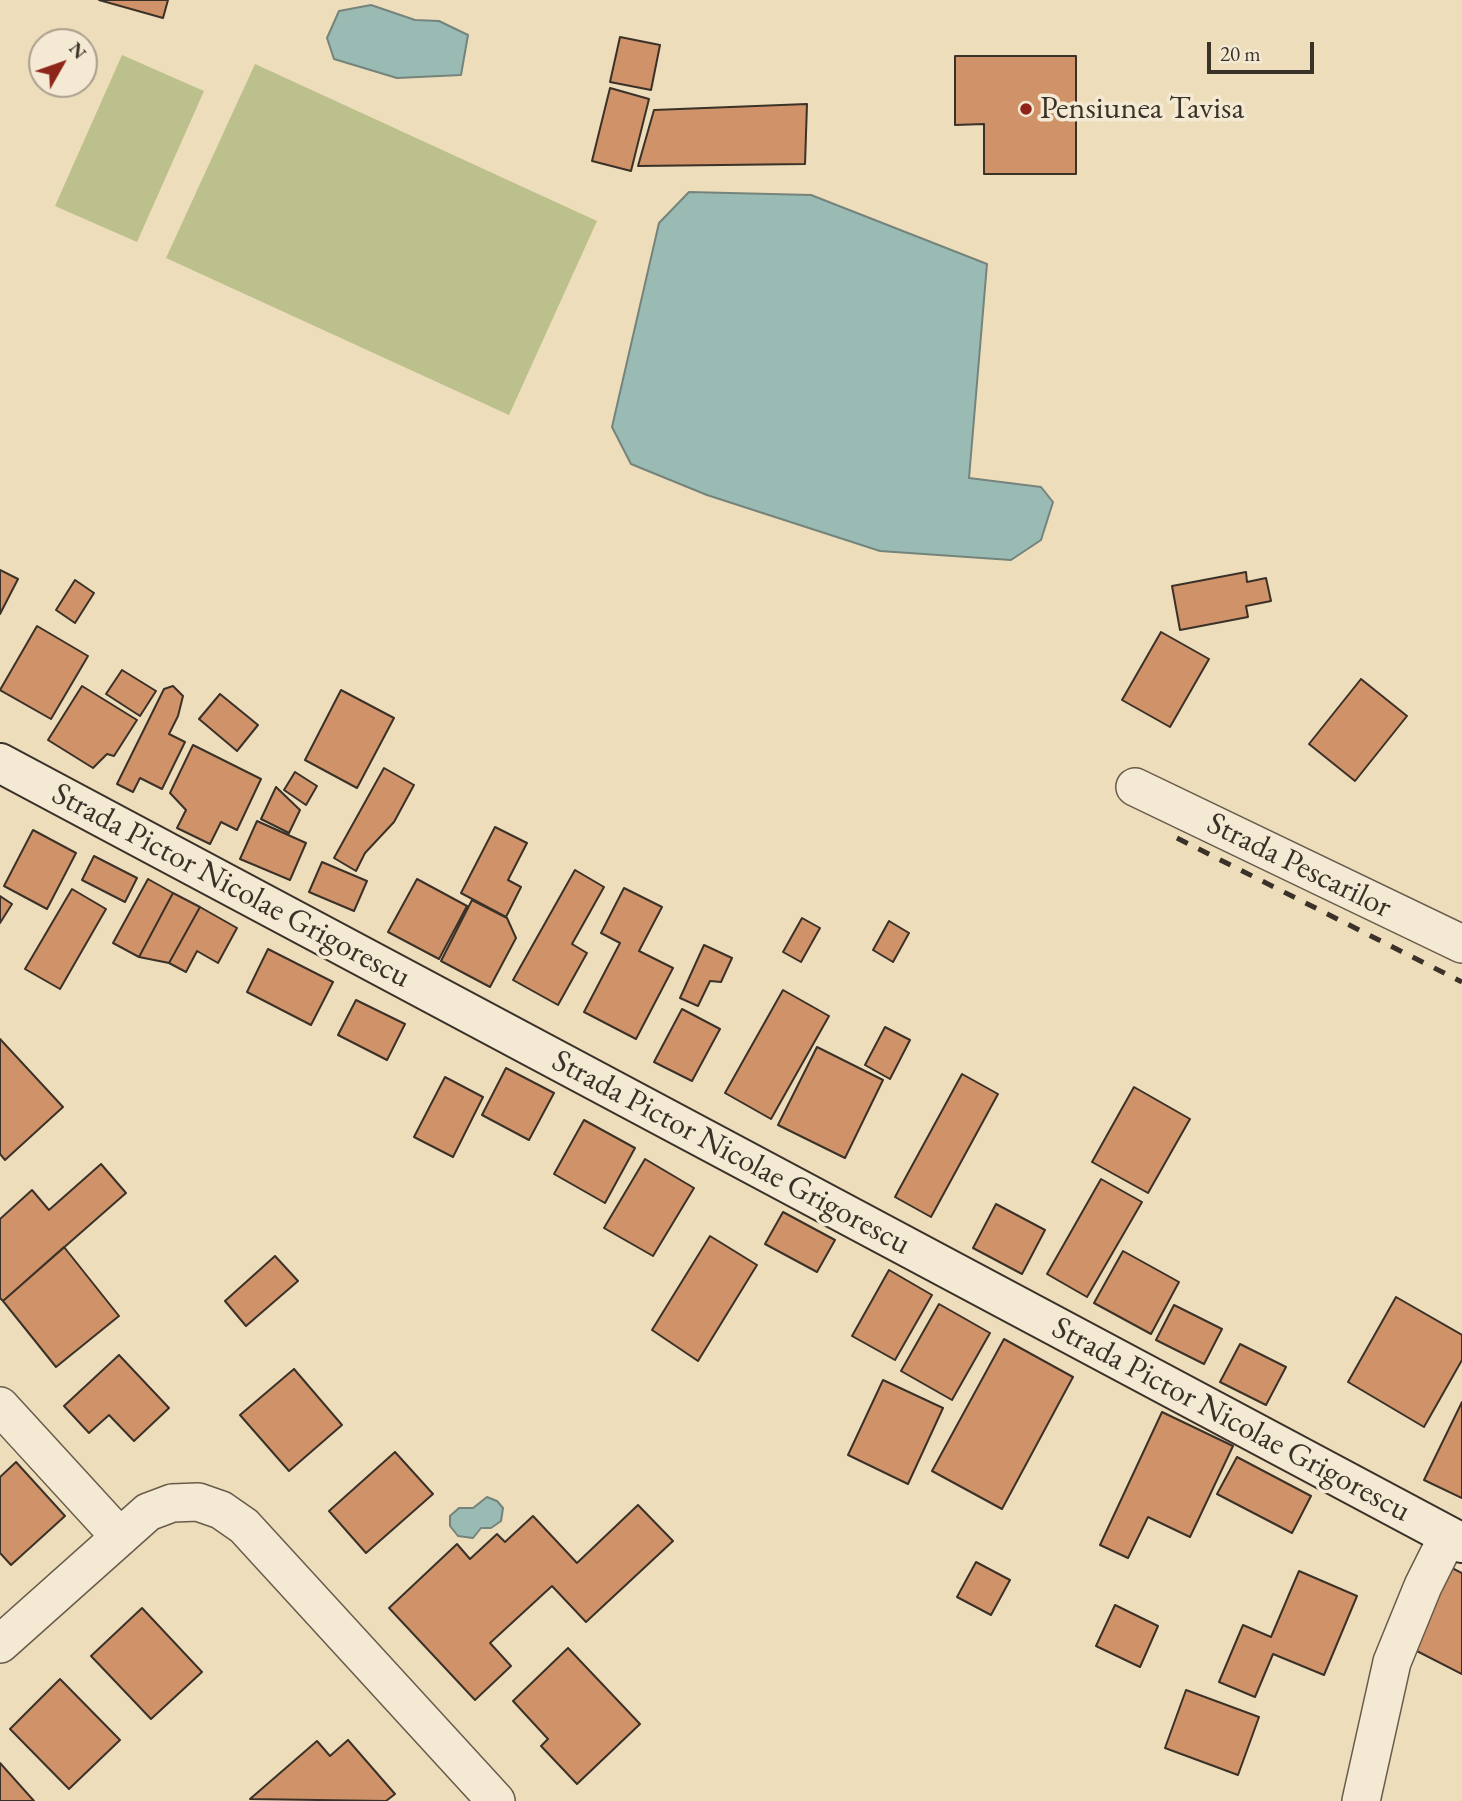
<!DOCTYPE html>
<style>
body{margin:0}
#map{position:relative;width:1462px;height:1801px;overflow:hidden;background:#eeddba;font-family:"EB Garamond",serif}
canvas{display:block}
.north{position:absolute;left:28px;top:28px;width:70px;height:70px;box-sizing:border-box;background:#f4e9d2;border:2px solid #aa9f8e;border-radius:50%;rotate:50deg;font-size:19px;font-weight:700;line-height:28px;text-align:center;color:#3a3128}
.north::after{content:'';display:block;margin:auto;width:24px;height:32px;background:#8f2418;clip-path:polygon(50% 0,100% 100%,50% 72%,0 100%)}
.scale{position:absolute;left:1207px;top:42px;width:107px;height:32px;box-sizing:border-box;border:4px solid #3a3128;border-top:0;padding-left:9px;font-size:21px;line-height:24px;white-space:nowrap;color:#3a3128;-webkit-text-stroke:5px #f4e9d2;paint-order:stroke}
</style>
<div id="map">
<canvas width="1462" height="1801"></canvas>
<div class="north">N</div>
<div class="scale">20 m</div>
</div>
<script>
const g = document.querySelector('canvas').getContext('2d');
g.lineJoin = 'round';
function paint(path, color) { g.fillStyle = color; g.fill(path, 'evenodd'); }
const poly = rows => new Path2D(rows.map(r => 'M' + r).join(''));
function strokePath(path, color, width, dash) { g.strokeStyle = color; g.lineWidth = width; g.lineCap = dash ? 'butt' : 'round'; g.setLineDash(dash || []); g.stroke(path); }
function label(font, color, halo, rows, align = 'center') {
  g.font = font + ' "EB Garamond",serif'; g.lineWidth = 7; g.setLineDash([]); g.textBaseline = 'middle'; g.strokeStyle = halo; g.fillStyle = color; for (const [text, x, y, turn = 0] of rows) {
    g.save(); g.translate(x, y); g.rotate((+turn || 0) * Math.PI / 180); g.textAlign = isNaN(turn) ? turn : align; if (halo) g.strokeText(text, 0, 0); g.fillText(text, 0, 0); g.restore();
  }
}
paint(poly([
 [122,55,204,91,137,242,55,206],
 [255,64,597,221,509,415,166,258]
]), '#bbc08d');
const water = poly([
 [371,5,415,20,439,21,468,35,461,75,397,78,334,59,327,38,339,11,371,5],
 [689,192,811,195,987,264,969,478,1041,487,1053,502,1041,540,1011,560,880,551,707,495,631,464,612,427,659,223,689,192],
 [487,1497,497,1501,503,1508,501,1521,491,1528,481,1528,473,1538,458,1536,450,1526,450,1516,459,1508,473,1508,487,1497]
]);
paint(water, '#9abbb4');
strokePath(water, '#74847c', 2);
const building = poly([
 [99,0,168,0,163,18,99,0],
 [620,37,660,45,651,90,610,82,620,37],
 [955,56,1076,56,1076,174,984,174,984,124,955,125,955,56],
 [610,88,649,99,631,171,592,161,610,88],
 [807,104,805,164,638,166,654,110,807,104],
 [0,570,18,579,0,614,0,570],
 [1246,572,1247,582,1266,578,1271,601,1246,606,1248,617,1180,630,1172,586,1246,572],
 [75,580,94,593,75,623,56,610,75,580],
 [37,626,88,656,51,719,0,690,37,626],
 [1161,632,1209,659,1170,727,1122,700,1161,632],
 [122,670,156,691,140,716,106,694,122,670],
 [1361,679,1407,716,1355,781,1309,744,1361,679],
 [82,686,137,720,114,756,107,754,93,768,48,740,82,686],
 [173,686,183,696,178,716,169,734,185,742,162,789,140,778,133,792,117,784,164,689,173,686],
 [341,690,394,718,357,788,305,760,341,690],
 [220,694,258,725,237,751,199,719,220,694],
 [193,745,261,779,237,830,221,822,210,844,177,828,186,810,170,793,193,745],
 [384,768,414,785,394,822,365,853,356,871,334,858,384,768],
 [295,772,317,786,306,805,284,790,295,772],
 [276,787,300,810,289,833,261,819,276,787],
 [257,821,306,843,290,880,240,859,257,821],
 [495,827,527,843,508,880,521,887,506,917,461,893,495,827],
 [33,830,76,853,47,909,4,886,33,830],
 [94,856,137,878,125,902,82,880,94,856],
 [322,862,367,881,354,911,309,892,322,862],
 [575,870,604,887,572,944,587,953,558,1005,513,980,575,870],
 [148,879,173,893,139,957,113,943,148,879],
 [417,879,467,906,439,959,388,932,417,879],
 [624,888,662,907,639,951,673,968,636,1039,584,1012,620,943,601,933,624,888],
 [72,889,106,909,60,989,25,969,72,889],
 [173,893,200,907,169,963,139,957,173,893],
 [0,896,12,904,0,923,0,896],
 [472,900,507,918,516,938,490,987,441,961,472,900],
 [200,907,237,928,218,963,197,951,186,972,169,963,200,907],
 [802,918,820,928,801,962,783,952,802,918],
 [889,921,909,933,893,962,873,950,889,921],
 [704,945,732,958,721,982,710,981,698,1006,680,998,704,945],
 [268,949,333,982,311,1025,247,992,268,949],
 [783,990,829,1016,771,1119,725,1093,783,990],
 [356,1000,405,1024,387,1060,338,1035,356,1000],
 [682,1009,720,1029,692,1081,654,1062,682,1009],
 [885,1027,910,1040,890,1079,865,1065,885,1027],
 [0,1039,63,1107,5,1160,0,1154,0,1039],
 [817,1047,883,1080,845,1158,778,1125,817,1047],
 [506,1068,554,1093,529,1140,482,1115,506,1068],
 [962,1074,998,1094,931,1217,895,1197,962,1074],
 [445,1077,483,1097,453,1157,414,1137,445,1077],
 [1134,1087,1190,1119,1148,1193,1092,1162,1134,1087],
 [584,1120,635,1148,605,1203,554,1174,584,1120],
 [645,1159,694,1188,653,1256,604,1228,645,1159],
 [101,1164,126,1193,3,1301,0,1298,0,1219,32,1190,49,1210,101,1164],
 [1101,1179,1142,1202,1087,1297,1047,1274,1101,1179],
 [996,1204,1045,1230,1022,1274,973,1248,996,1204],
 [783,1212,835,1240,817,1272,765,1244,783,1212],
 [710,1236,757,1265,698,1361,652,1330,710,1236],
 [64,1247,119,1316,56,1367,3,1301,64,1247],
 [1123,1251,1179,1282,1151,1334,1094,1303,1123,1251],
 [275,1256,298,1281,246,1326,225,1301,275,1256],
 [889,1270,932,1295,895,1360,852,1336,889,1270],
 [1396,1297,1462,1335,1462,1360,1424,1427,1348,1382,1396,1297],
 [939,1304,990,1333,952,1400,901,1371,939,1304],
 [1174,1305,1222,1329,1204,1364,1156,1340,1174,1305],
 [1004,1339,1073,1377,1002,1509,932,1471,1004,1339],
 [1240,1344,1286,1367,1266,1405,1220,1382,1240,1344],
 [119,1355,169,1408,134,1441,109,1415,89,1433,64,1406,119,1355],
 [294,1369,342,1425,289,1471,240,1415,294,1369],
 [883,1380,943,1408,908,1484,848,1455,883,1380],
 [1462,1402,1462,1498,1424,1480,1462,1402],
 [1162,1412,1233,1446,1190,1537,1148,1517,1128,1558,1100,1545,1162,1412],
 [395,1452,433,1494,366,1553,329,1511,395,1452],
 [1237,1457,1311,1496,1292,1533,1217,1494,1237,1457],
 [16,1462,65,1516,11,1565,0,1553,0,1477,16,1462],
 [638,1505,673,1541,586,1622,552,1586,490,1643,511,1666,475,1700,389,1608,457,1544,470,1559,497,1534,505,1542,533,1516,577,1563,638,1505],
 [976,1562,1010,1580,991,1615,957,1597,976,1562],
 [1450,1567,1462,1573,1462,1674,1409,1647,1450,1567],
 [1299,1571,1357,1596,1324,1675,1273,1654,1255,1697,1219,1682,1243,1625,1271,1637,1299,1571],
 [1115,1605,1158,1626,1140,1667,1096,1646,1115,1605],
 [142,1608,202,1672,151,1719,91,1656,142,1608],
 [568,1648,640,1724,577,1784,541,1746,548,1739,513,1701,568,1648],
 [60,1679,120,1740,69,1789,10,1729,60,1679],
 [1186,1690,1259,1717,1238,1775,1165,1748,1186,1690],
 [348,1740,395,1794,386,1801,250,1799,317,1741,330,1756,348,1740],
 [0,1763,34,1801,0,1801,0,1763]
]);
paint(building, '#d09369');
strokePath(building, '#3a3128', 2);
const street = poly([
 [1135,787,1462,944],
 [0,1406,120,1537],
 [0,1644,148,1512,172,1503,198,1502,221,1510,244,1526,496,1801],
 [1361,1801,1392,1662,1423,1586,1448,1536]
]);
const secondary = poly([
 [0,763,1462,1543]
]);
strokePath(street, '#675c4c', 40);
strokePath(secondary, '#3a3128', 42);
strokePath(street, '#f4e9d2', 37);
strokePath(secondary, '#f4e9d2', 38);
strokePath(poly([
 [1177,838,1462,982]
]), '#3a3128', 5, [12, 12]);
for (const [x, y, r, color] of [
 [1026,109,7,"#8f2418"]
]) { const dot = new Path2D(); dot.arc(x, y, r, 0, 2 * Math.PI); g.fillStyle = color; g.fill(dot); strokePath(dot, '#f4e9d2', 2.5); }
label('32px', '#3a3128', '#f4e9d2', [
 ["Pensiunea Tavisa",1040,109]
], 'left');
label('32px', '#3a3128', '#f4e9d2', [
 ["Strada Pescarilor",1299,866,26],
 ["Strada Pictor Nicolae Grigorescu",231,886,28],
 ["Strada Pictor Nicolae Grigorescu",731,1153,28],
 ["Strada Pictor Nicolae Grigorescu",1231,1420,28]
]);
</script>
